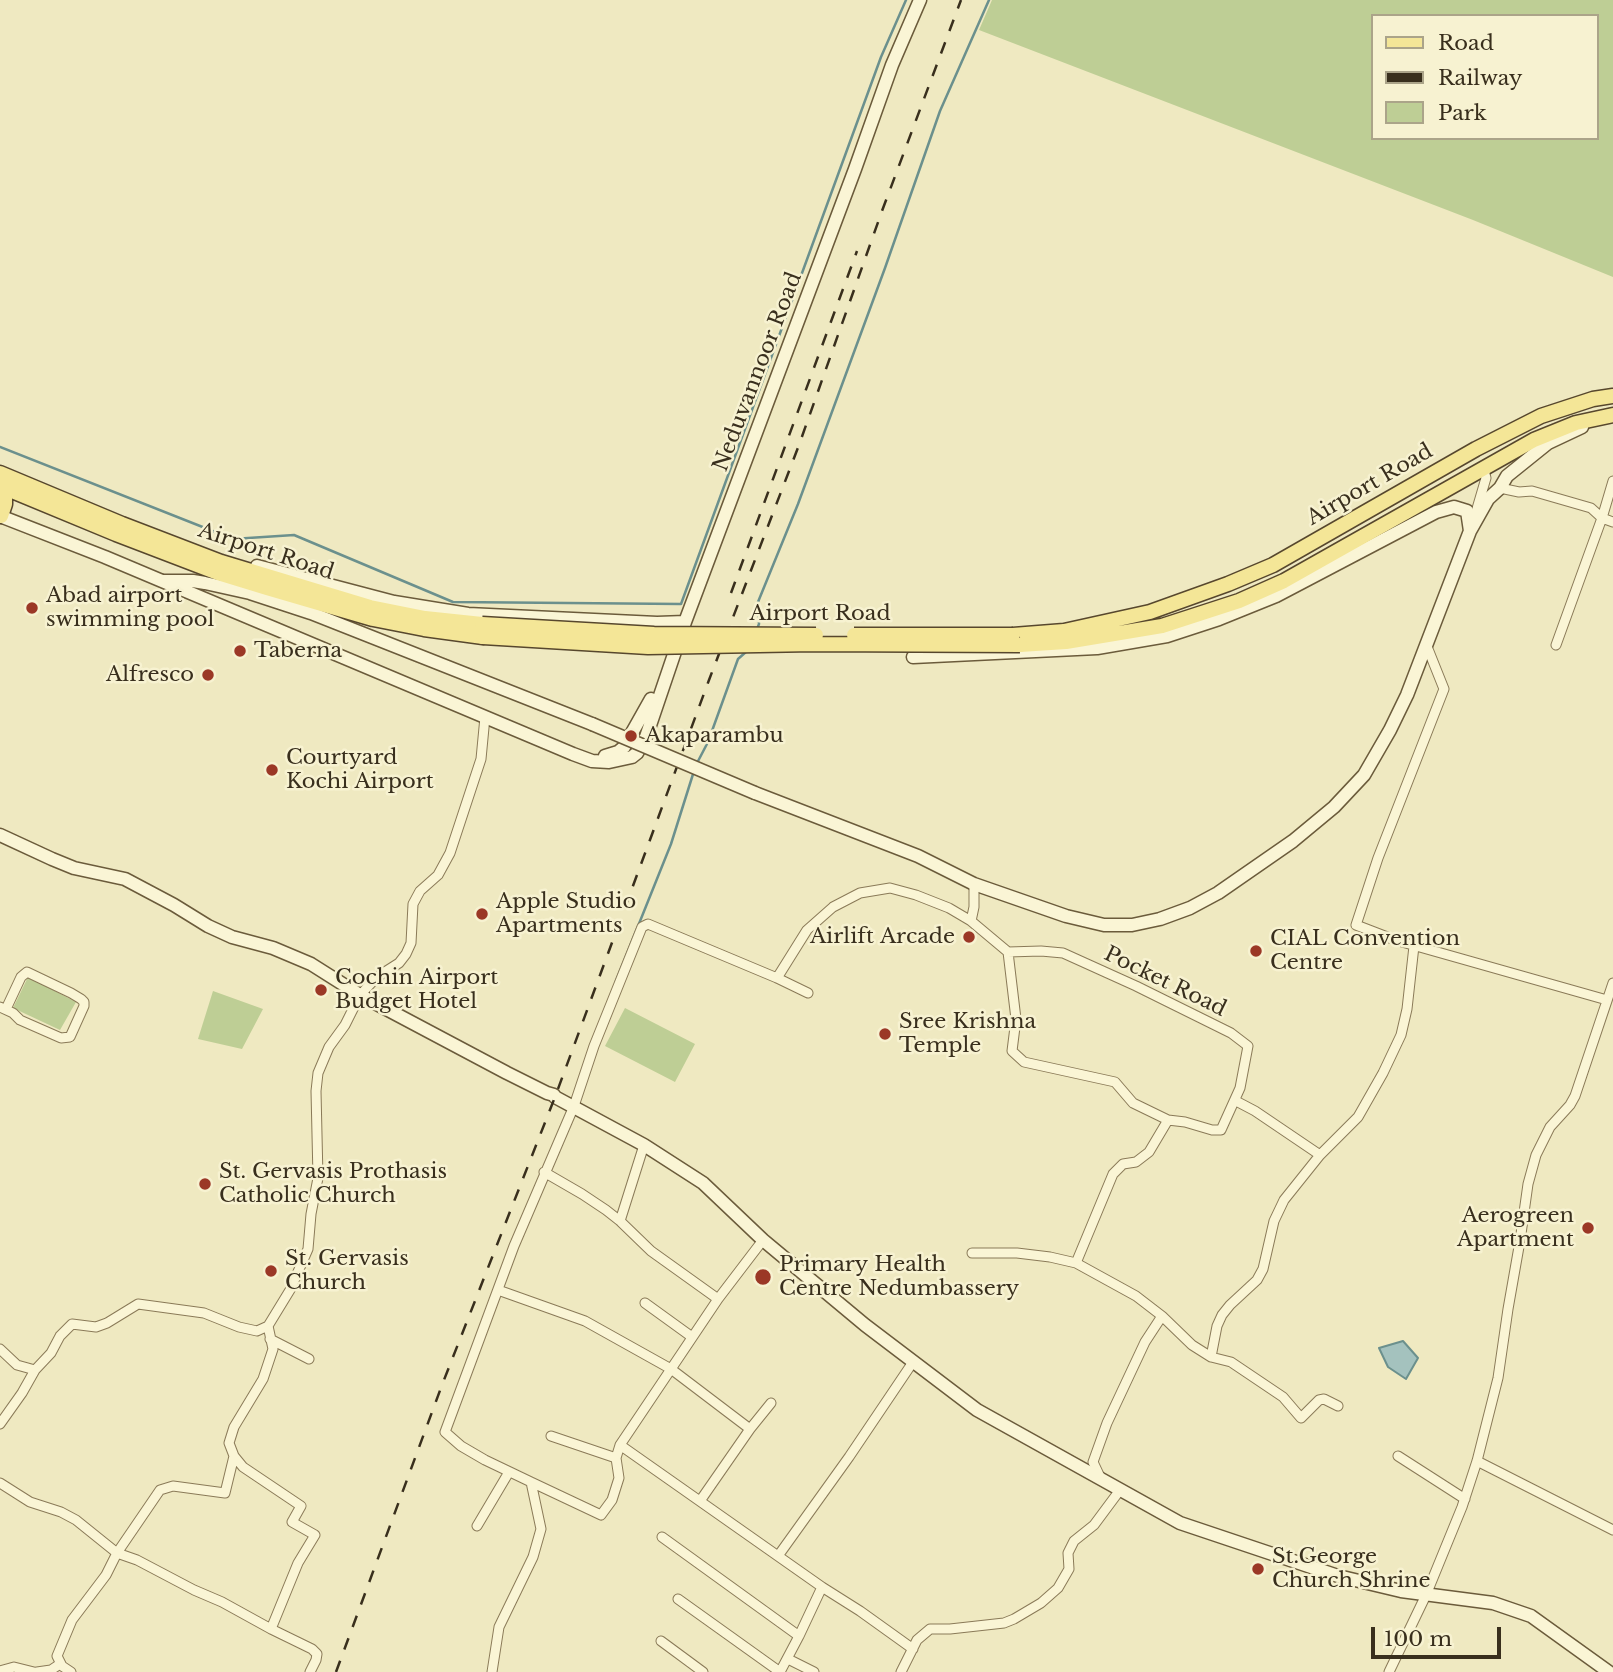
<!DOCTYPE html>
<style>
body{margin:0}
#map{position:relative;width:1613px;height:1672px;overflow:hidden;background:#efe9c1;font-family:"Libre Baskerville",serif}
canvas{display:block}
.legend{position:absolute;left:1371px;top:14px;width:228px;height:126px;box-sizing:border-box;background:#f7f2d1;border:2px solid #aba489;margin:0;padding:9px 12px;list-style:none;font-size:21px;color:#392f1d}
.legend li{display:flex;align-items:center;gap:14px;height:35px}
.legend b{width:35px;border:2px solid #aba489}
.scale{position:absolute;left:1371px;top:1627px;width:130px;height:32px;box-sizing:border-box;border:4px solid #392f1d;border-top:0;padding-left:9px;font-size:21px;line-height:24px;white-space:nowrap;color:#392f1d;-webkit-text-stroke:5px #f7f2d1;paint-order:stroke}
</style>
<div id="map">
<canvas width="1613" height="1672"></canvas>
<ul class="legend">
<li><b style="height:9px;background:#f4e697"></b>Road</li>
<li><b style="height:9px;background:#392f1d"></b>Railway</li>
<li><b style="height:19px;background:#bece95"></b>Park</li>
</ul>
<div class="scale">100 m</div>
</div>
<script>
const g = document.querySelector('canvas').getContext('2d');
g.lineJoin = 'round';
function paint(path, color) { g.fillStyle = color; g.fill(path, 'evenodd'); }
const poly = rows => new Path2D(rows.map(r => 'M' + r).join(''));
function strokePath(path, color, width, dash) { g.strokeStyle = color; g.lineWidth = width; g.lineCap = dash ? 'butt' : 'round'; g.setLineDash(dash || []); g.stroke(path); }
function label(font, color, halo, rows, align = 'center') {
  g.font = font + ' "Libre Baskerville",serif'; g.lineWidth = 5; g.setLineDash([]); g.textBaseline = 'middle'; g.strokeStyle = halo; g.fillStyle = color; for (const [text, x, y, turn = 0] of rows) {
    g.save(); g.translate(x, y); g.rotate((+turn || 0) * Math.PI / 180); g.textAlign = isNaN(turn) ? turn : align; if (halo) g.strokeText(text, 0, 0); g.fillText(text, 0, 0); g.restore();
  }
}
paint(poly([
 [992,0,1613,0,1613,277,1473,220,979,30],
 [1373,16,1597,16,1597,138,1373,138],
 [28,977,76,1002,60,1030,13,1008],
 [213,991,263,1009,242,1049,198,1039],
 [625,1008,695,1044,675,1082,605,1046]
]), '#bece95');
const water = poly([
 [1403,1341,1418,1358,1406,1379,1388,1367,1379,1348,1403,1341]
]);
paint(water, '#a4c2be');
strokePath(water, '#6b908d', 2);
strokePath(poly([
 [0,447,233,539,294,535,453,602,681,604,881,57,906,0],
 [757,629,759,624,758,602,798,504,885,268,940,111,989,0],
 [696,765,708,742,738,659,747,651],
 [616,981,671,844,694,771]
]), '#6b908d', 2.5);
const street = poly([
 [1500,488,1519,492,1532,491,1591,508,1602,518,1613,522],
 [1476,512,1486,478,1484,470,1481,469],
 [1426,644,1444,689,1378,858,1356,925,1395,940,1607,1000],
 [1556,645,1602,518,1613,481],
 [974,884,974,907,971,921,1008,952,1016,1019,1012,1051,1024,1062,1115,1082,1133,1103,1168,1120,1149,1152,1136,1162,1123,1164,1113,1174,1076,1263,1136,1296,1162,1316,1145,1342,1107,1423,1093,1462,1101,1479],
 [1008,952,1041,951,1063,953,1136,986,1231,1033,1248,1046,1240,1088,1221,1130,1212,1130,1185,1122,1168,1120],
 [777,978,807,930,833,907,860,893,890,888,916,895,949,908,971,921],
 [0,1007,13,1013,20,1020,61,1038,70,1037,84,1006,84,1002,81,999,71,993,27,972,21,977,6,1009],
 [1236,1101,1255,1111,1320,1155],
 [544,1172,582,1194,606,1210,620,1221,651,1251,718,1299],
 [620,1221,644,1145],
 [972,1253,1017,1253,1050,1257,1076,1263],
 [498,1290,585,1321,671,1369,750,1429],
 [645,1303,692,1337],
 [1162,1316,1192,1345,1211,1357,1231,1362,1283,1397,1301,1418,1319,1400,1324,1399,1338,1406],
 [270,1339,309,1359],
 [0,1349,17,1365,35,1370,51,1353,60,1336,72,1324,96,1327,107,1323,138,1304,204,1313,239,1327,257,1331,268,1326,290,1290,308,1249,311,1214,318,1178,316,1091,318,1073,329,1047,345,1025,360,995,377,977,399,963,406,954,411,943,413,904,420,891,438,875,450,853,481,759,485,717],
 [1211,1357,1217,1326,1222,1315,1230,1305,1257,1280,1263,1269,1274,1221,1284,1200,1320,1155,1358,1117,1383,1073,1401,1035,1407,1009,1414,946],
 [0,1424,22,1393,35,1370],
 [551,1436,616,1458],
 [620,1445,822,1587,799,1636,780,1672,678,1599],
 [234,1456,225,1493,173,1486,160,1490,117,1553,137,1560,194,1590,222,1602,271,1629,298,1563,315,1535,292,1522,301,1506,243,1467,234,1456,229,1443,234,1427,263,1379,273,1349,268,1326],
 [1398,1456,1465,1499],
 [1477,1461,1613,1530],
 [531,1482,485,1460,461,1446,445,1432,514,1246,574,1106,594,1046,642,927,648,924,777,978,808,993],
 [0,1483,30,1502,61,1512,76,1520,117,1553,106,1575,72,1620,57,1656,62,1666,71,1672],
 [700,1501,750,1429,771,1403],
 [477,1526,509,1472],
 [662,1537,799,1636],
 [778,1556,849,1457,913,1362],
 [822,1587,860,1611,913,1649],
 [271,1629,312,1649,317,1654,316,1660,310,1672],
 [661,1641,703,1672],
 [788,1659,814,1672],
 [0,1671,14,1667,34,1672],
 [37,1672,51,1670,60,1664],
 [492,1672,499,1627,533,1557,541,1529,531,1482,601,1515,612,1500,619,1478,616,1458,620,1445,718,1299,763,1240],
 [901,1672,917,1640,930,1629,950,1629,1004,1623,1014,1619,1041,1603,1058,1588,1069,1569,1068,1553,1074,1541,1094,1525,1120,1490],
 [1389,1672,1426,1595,1462,1507,1477,1461,1498,1378,1508,1309,1520,1241,1528,1184,1536,1155,1550,1127,1570,1105,1575,1096,1613,983]
]);
const secondary = poly([
 [0,516,105,557,573,754,592,761,609,762,632,757,637,753,646,737,685,622,855,169,892,65,920,0],
 [257,566,394,602,468,614,657,623,685,622],
 [164,581,193,581,205,583,250,593,311,613,592,724],
 [913,657,1097,648,1167,636,1219,619,1276,596,1436,512,1454,507,1467,511,1470,531],
 [605,756,618,752,624,747,651,699],
 [755,793,918,856,974,884,1066,916,1104,925,1132,925,1160,919,1190,908,1218,893,1293,841,1334,807,1364,775,1390,730,1407,695,1470,531,1488,499,1500,488,1507,476,1548,443,1582,427],
 [0,835,52,859,74,868,125,879,174,905,208,926,232,937,273,948,311,964,360,995,507,1073,547,1093,554,1095,555,1097,644,1145,703,1183,763,1240,865,1325,977,1410,1180,1523,1338,1576,1401,1591,1493,1603,1531,1616,1609,1672]
]);
const primary = poly([
 [0,473,122,524,221,562,370,607,425,618,482,624],
 [0,486,116,534,218,573,267,588,373,619,424,629,483,637],
 [0,488,5,497,5,504,1,516],
 [1013,635,1064,631,1150,612,1228,584,1273,565,1476,449,1541,416,1593,399,1613,396],
 [1020,645,1066,642,1162,626,1239,601,1284,581,1534,440,1576,423,1613,415]
]);
strokePath(street, '#8a7a58', 11);
strokePath(secondary, '#6b5b3b', 15);
strokePath(primary, '#57472d', 17);
strokePath(street, '#faf5d5', 9);
strokePath(secondary, '#faf5d5', 12);
strokePath(primary, '#f4e697', 14);
strokePath(poly([
 [731,593,857,251],
 [336,1672,442,1385,555,1097,709,680,799,445,882,211,961,0]
]), '#392f1d', 2.5, [12, 12]);
const secondaryBridge = poly([
 [592,724,755,793]
]);
const primaryBridge = poly([
 [482,624,654,634,816,635],
 [854,635,1013,635],
 [483,637,648,647,814,644,1020,645]
]);
strokePath(secondaryBridge, '#6b5b3b', 15, []);
strokePath(primaryBridge, '#57472d', 17, []);
strokePath(secondaryBridge, '#faf5d5', 12);
strokePath(primaryBridge, '#f4e697', 14);
for (const [x, y, r, color] of [
 [32,608,7,"#9b3826"],
 [240,651,7,"#9b3826"],
 [208,675,7,"#9b3826"],
 [631,736,7,"#9b3826"],
 [272,770,7,"#9b3826"],
 [482,914,7,"#9b3826"],
 [969,937,7,"#9b3826"],
 [1256,951,7,"#9b3826"],
 [321,990,7,"#9b3826"],
 [885,1034,7,"#9b3826"],
 [205,1184,7,"#9b3826"],
 [1588,1228,7,"#9b3826"],
 [271,1271,7,"#9b3826"],
 [763,1277,9,"#9b3826"],
 [1258,1569,7,"#9b3826"]
]) { const dot = new Path2D(); dot.arc(x, y, r, 0, 2 * Math.PI); g.fillStyle = color; g.fill(dot); strokePath(dot, '#f7f2d1', 2.5); }
label('21px', '#392f1d', '#f7f2d1', [
 ["Neduvannoor Road",758,372,-69],
 ["Airport Road",1370,485,-30],
 ["Airport Road",266,552,18],
 ["Airport Road",820,614],
 ["Pocket Road",1165,982,26]
]);
label('21px', '#392f1d', '#f7f2d1', [
 ["Abad airport",46,596],
 ["swimming pool",46,620],
 ["Taberna",254,651],
 ["Alfresco",194,675,"right"],
 ["Akaparambu",645,736],
 ["Courtyard",286,758],
 ["Kochi Airport",286,782],
 ["Apple Studio",496,902],
 ["Apartments",496,926],
 ["Airlift Arcade",955,937,"right"],
 ["CIAL Convention",1270,939],
 ["Centre",1270,963],
 ["Cochin Airport",335,978],
 ["Budget Hotel",335,1002],
 ["Sree Krishna",899,1022],
 ["Temple",899,1046],
 ["St. Gervasis Prothasis",219,1172],
 ["Catholic Church",219,1196],
 ["Aerogreen",1574,1216,"right"],
 ["Apartment",1574,1240,"right"],
 ["St. Gervasis",285,1259],
 ["Church",285,1283],
 ["Primary Health",779,1265],
 ["Centre Nedumbassery",779,1289],
 ["St.George",1272,1557],
 ["Church Shrine",1272,1581]
], 'left');
</script>
